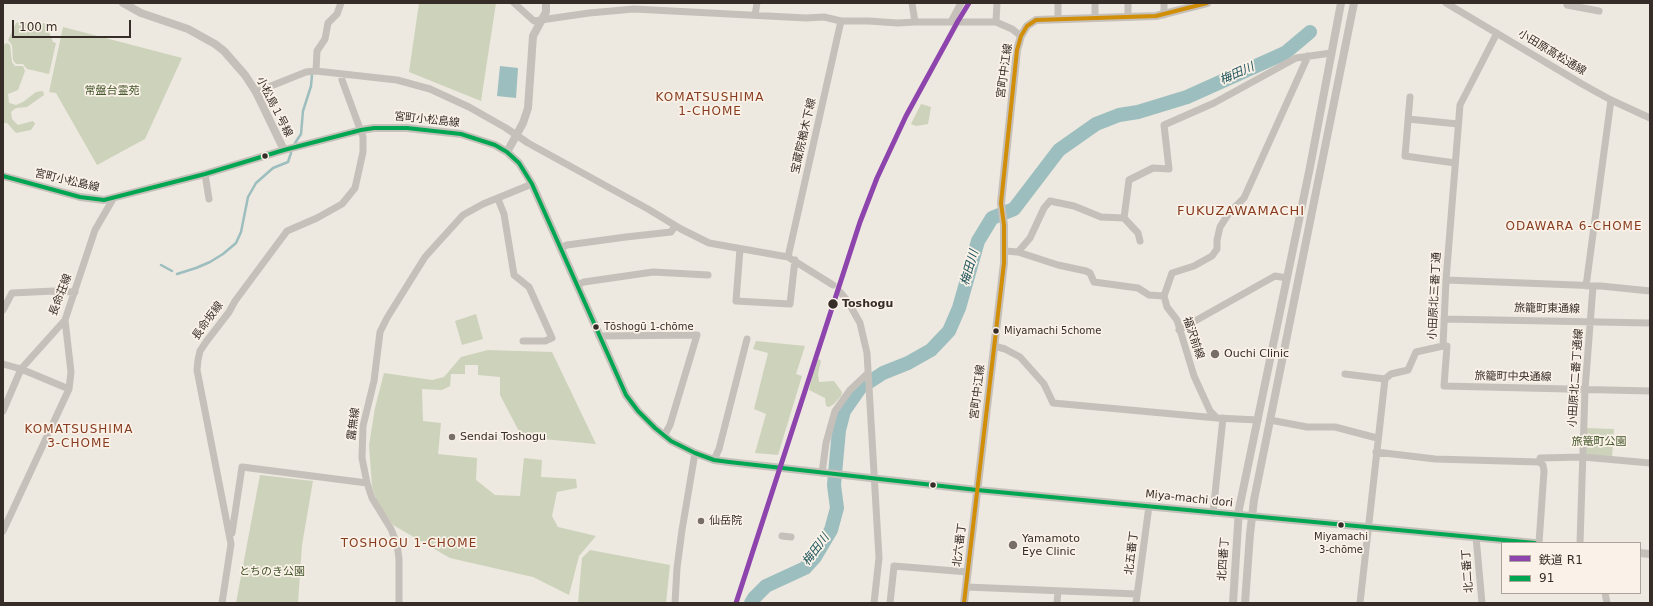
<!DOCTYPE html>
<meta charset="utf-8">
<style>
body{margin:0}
#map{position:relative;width:1653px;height:606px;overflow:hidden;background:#ede8e0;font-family:"DejaVu Sans","Noto Sans JP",sans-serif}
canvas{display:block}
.frame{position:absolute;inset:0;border:4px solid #372d28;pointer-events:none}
.legend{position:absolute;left:1501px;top:542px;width:140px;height:52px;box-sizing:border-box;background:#faf2e8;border:1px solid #aca39b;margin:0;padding:5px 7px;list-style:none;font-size:12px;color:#372d28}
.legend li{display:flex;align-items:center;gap:8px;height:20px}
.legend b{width:20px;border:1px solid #aca39b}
.scale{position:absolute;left:12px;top:20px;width:119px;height:18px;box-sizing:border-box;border:2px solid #372d28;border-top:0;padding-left:5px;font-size:12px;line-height:14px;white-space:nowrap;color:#372d28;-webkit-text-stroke:3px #faf2e8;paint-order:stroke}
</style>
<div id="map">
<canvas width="1653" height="606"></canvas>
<div class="frame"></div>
<ul class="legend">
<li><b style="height:5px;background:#8e44ad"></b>鉄道 R1</li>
<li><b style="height:5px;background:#00a651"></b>91</li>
</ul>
<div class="scale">100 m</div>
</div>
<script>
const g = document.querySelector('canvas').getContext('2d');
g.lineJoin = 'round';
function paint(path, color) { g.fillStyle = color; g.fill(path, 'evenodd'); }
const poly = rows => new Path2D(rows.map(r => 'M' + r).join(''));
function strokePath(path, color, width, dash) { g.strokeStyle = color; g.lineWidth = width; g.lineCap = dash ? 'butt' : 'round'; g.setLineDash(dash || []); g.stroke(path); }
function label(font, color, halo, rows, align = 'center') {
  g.font = font + ' "DejaVu Sans","Noto Sans JP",sans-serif'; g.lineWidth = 3.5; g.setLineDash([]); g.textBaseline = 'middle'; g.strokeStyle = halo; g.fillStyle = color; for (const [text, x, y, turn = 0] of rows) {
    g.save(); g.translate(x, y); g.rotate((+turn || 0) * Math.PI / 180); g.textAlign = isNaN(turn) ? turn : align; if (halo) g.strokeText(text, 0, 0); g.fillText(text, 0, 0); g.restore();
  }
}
paint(poly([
 [419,3,496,3,481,101,409,72],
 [19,22,33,24,50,23,49,32,53,42,56,43,49,74,27,69,23,64,16,64,13,60,12,45,8,40,16,23],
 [63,27,182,58,145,139,97,165,56,93,49,92],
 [7,43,10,45,12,62,15,66,23,66,25,71,18,90,8,94,9,103,16,105,23,102,36,92,43,91,44,95,27,107,16,108,11,112,12,119,18,125,33,121,35,124,31,130,16,133,7,123,3,123,3,45],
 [921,104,931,107,928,124,916,126,911,124],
 [476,314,483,339,462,345,455,321],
 [756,341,805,346,796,374,802,376,778,455,755,453,766,414,754,409,768,353,753,349],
 [488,350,552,352,596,444,522,437,500,395,500,377,478,375,478,365,465,365,465,374,451,374,450,386,442,390,422,389,423,421,441,423,438,454,477,458,476,480,495,495,520,496,524,458,542,460,541,477,576,479,577,488,557,492,552,516,558,527,596,536,579,556,569,595,533,577,450,558,393,525,378,504,372,486,369,445,375,408,384,373,432,380,444,377,461,357],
 [819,359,821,361,818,374,819,382,834,381,842,392,841,396,834,404,829,407,826,406,825,398,809,390,814,368,817,360],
 [1586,428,1614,429,1612,458,1585,456],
 [260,475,313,481,302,545,298,603,236,603],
 [590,550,670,565,666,603,578,603,582,558]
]), '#cdd3ba');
paint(poly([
 [500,66,518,68,516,98,497,96]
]), '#9cbebe');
strokePath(poly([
 [295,143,301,134,303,111,311,86,312,75],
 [161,265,172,271],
 [177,274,196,268,210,262,223,254,236,243,241,232,248,197,256,183,273,168,288,162,291,153]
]), '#9cbebe', 2.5);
strokePath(poly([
 [751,603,754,598,766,586,805,568,815,557,831,530,837,508,834,485,839,430,844,411,860,388,883,373,908,363,931,350,949,331,959,308,978,241,992,218,1014,209,1059,150,1096,124,1119,115,1138,112,1187,97,1285,53,1310,32]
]), '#9cbebe', 14);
strokePath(poly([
 [514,3,534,21,589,13,634,9,806,18,824,17,841,21,868,21,898,23,915,22,996,22,1012,29,1021,36],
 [912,3,915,22],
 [1095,3,1095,18],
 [1446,3,1582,84,1611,100,1650,118],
 [1568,3,1567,5,1599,11],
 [755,15,757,3],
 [1164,15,1164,3],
 [1128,17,1128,3],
 [1058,19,1058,3],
 [951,22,961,3],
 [996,22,997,3],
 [316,71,397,80,430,89,469,107,506,128,528,143,648,209,681,229,709,243,788,257,833,285],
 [256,92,306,72,316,71,317,51,325,39,328,23,337,14,341,3],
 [1410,97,1405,156,1455,163],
 [1408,119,1458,124],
 [205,174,209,199],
 [498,199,504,214,514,275,529,287,552,338,545,341,523,341],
 [1124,218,1129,180,1153,168,1169,169,1164,125,1214,103,1296,58,1331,53],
 [561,248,567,245,626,237,671,232,675,226],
 [740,249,736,301,790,304,795,260],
 [1005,251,1018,252,1058,265,1086,271,1090,273,1094,282,1138,288,1149,295,1164,296,1167,307,1177,320,1194,376,1210,411,1217,418,1258,420],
 [1018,252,1030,238,1044,208,1050,201,1074,206,1101,217,1124,218,1138,233,1140,241],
 [788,257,841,21],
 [1446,280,1601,286,1650,291],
 [577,285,584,282,653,272,708,275],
 [1586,286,1611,100],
 [840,292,847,300,860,323,867,353,879,558,874,603],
 [1164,296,1172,273,1194,266,1212,256,1217,249,1217,240,1220,227,1229,213,1244,198,1308,56],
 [3,310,12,293,54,291,75,292],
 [1444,319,1650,323],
 [1179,330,1275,276,1287,278],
 [599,336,697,335,670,425,664,436],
 [994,346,1005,349,1020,357,1044,384,1053,403,1217,418],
 [1443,346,1446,280,1460,105,1497,33],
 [1443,346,1447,346,1444,386,1650,391],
 [3,364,21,369,69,389],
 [1345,374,1385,379],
 [3,411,21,369,65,320,95,230,113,199],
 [1270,420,1307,427,1335,427,1377,438],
 [1376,452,1435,459,1539,462,1543,465,1544,471,1539,543],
 [714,460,719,449,747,339],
 [1539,462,1540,458,1583,457,1650,463],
 [822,473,826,443,835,411,850,390,868,373],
 [367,483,372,498,391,529,397,544,399,559,399,603],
 [1213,513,1223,418],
 [3,531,69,389,71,372,65,320],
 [232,533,242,467,367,483,362,458,363,426,374,381,380,332,387,318,425,257,463,215,483,204,532,184],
 [782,536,791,537],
 [1476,537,1482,603],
 [1580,543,1585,390,1593,286],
 [966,587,1137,594],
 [1605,593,1607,603],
 [222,603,231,544,197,370,198,360,200,351,206,342,229,312,235,301,287,231,317,218,342,204,355,188,363,152,363,137,342,80,342,74],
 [675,603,677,568,682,530,695,453],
 [890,603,894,566,968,572],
 [1057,603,1058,591],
 [1136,603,1149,506],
 [1360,603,1385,379,1391,374,1408,370,1416,352,1443,346]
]), '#c6c0ba', 7);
strokePath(poly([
 [123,3,141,13,188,29,215,44,224,51,245,75,256,92,284,150],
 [507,152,523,123,528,108,533,36,546,12,546,3],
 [3,176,80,197,104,200,205,174,284,150,361,130,374,128,407,128,461,134,495,145,507,152,519,163,532,184,626,395,638,411,655,428,671,441,695,453,714,460,729,462,977,490,1535,543],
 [1640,553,1650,554],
 [964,603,1004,263,1004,225,1001,203,1017,50,1021,36,1027,26,1036,20,1156,16,1207,3],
 [1233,603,1239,509,1310,167,1341,3],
 [1245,603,1250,534,1254,500,1354,3]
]), '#c6c0ba', 8);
strokePath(poly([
 [3,176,80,197,104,200,205,174,284,150,361,130,374,128,407,128,461,134,495,145,507,152,519,163,532,184,626,395,638,411,655,428,671,441,695,453,714,460,729,462,977,490,1535,543]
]), '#00a651', 4);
strokePath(poly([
 [964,603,1004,263,1004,225,1001,203,1017,50,1021,36,1027,26,1036,20,1156,16,1207,3]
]), '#d18e08', 4);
strokePath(poly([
 [736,603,860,222,877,178,906,116,958,21,969,3]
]), '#8e44ad', 5);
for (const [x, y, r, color] of [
 [265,156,3.5,"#372d28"],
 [833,304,5.5,"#372d28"],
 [596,327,3.5,"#372d28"],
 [996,331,3.5,"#372d28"],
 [1215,354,5,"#776e68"],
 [452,437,4,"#776e68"],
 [933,485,3.5,"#372d28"],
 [701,521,4,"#776e68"],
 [1341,525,3.5,"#372d28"],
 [1013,545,5,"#776e68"]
]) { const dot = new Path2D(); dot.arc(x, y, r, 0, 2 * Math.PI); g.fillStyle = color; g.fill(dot); strokePath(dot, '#faf2e8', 1.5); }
label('10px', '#372d28', '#faf2e8', [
 ["Tōshogū 1-chōme",604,327],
 ["Miyamachi 5chome",1004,331],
 ["Miyamachi",1341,537,"center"],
 ["3-chōme",1341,550,"center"]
], 'left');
label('11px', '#372d28', '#faf2e8', [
 ["小田原高松通線",1552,53,31],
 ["宮町中江線",1005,71,-82],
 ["小松島１号線",274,107,63],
 ["宮町小松島線",427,120,6],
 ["宝蔵院楢木下線",804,136,-77],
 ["宮町小松島線",67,181,13],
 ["長命荘線",61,295,-69],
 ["小田原北三番丁通",1435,296,-87],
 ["旅籠町東通線",1547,309,1],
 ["長命坂線",208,321,-54],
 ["福沢前線",1193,338,71],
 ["旅籠町中央通線",1513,377,1],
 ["小田原北二番丁通線",1576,378,-86],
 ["宮町中江線",978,392,-83],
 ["露無線",354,424,-82],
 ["Miya-machi dori",1189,499,6],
 ["北六番丁",960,545,-83],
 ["北五番丁",1132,553,-83],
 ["北四番丁",1224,559,-86],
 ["北二番丁",1468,571,-94]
]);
label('11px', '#44562b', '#faf2e8', [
 ["常盤台霊苑",112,91],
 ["旅篭町公園",1599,442],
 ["とちのき公園",272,572]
]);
label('bold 11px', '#372d28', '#faf2e8', [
 ["Toshogu",842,304]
], 'left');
label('11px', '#372d28', '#faf2e8', [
 ["Ouchi Clinic",1224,354],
 ["Sendai Toshogu",460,437],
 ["仙岳院",709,521],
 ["Yamamoto",1022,539],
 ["Eye Clinic",1022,552]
], 'left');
label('italic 12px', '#1c535a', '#faf2e8', [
 ["梅田川",1237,74,-24],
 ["梅田川",970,268,-74],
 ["梅田川",816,550,-53]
]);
g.letterSpacing = '1px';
label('12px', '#883c1f', '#faf2e8', [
 ["KOMATSUSHIMA",710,98],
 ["1-CHOME",710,112],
 ["ODAWARA 6-CHOME",1574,227],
 ["KOMATSUSHIMA",79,430],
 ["3-CHOME",79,444],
 ["TOSHOGU 1-CHOME",409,544]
]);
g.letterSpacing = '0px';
g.letterSpacing = '1px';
label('13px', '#883c1f', '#faf2e8', [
 ["FUKUZAWAMACHI",1241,212]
]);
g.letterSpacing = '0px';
</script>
